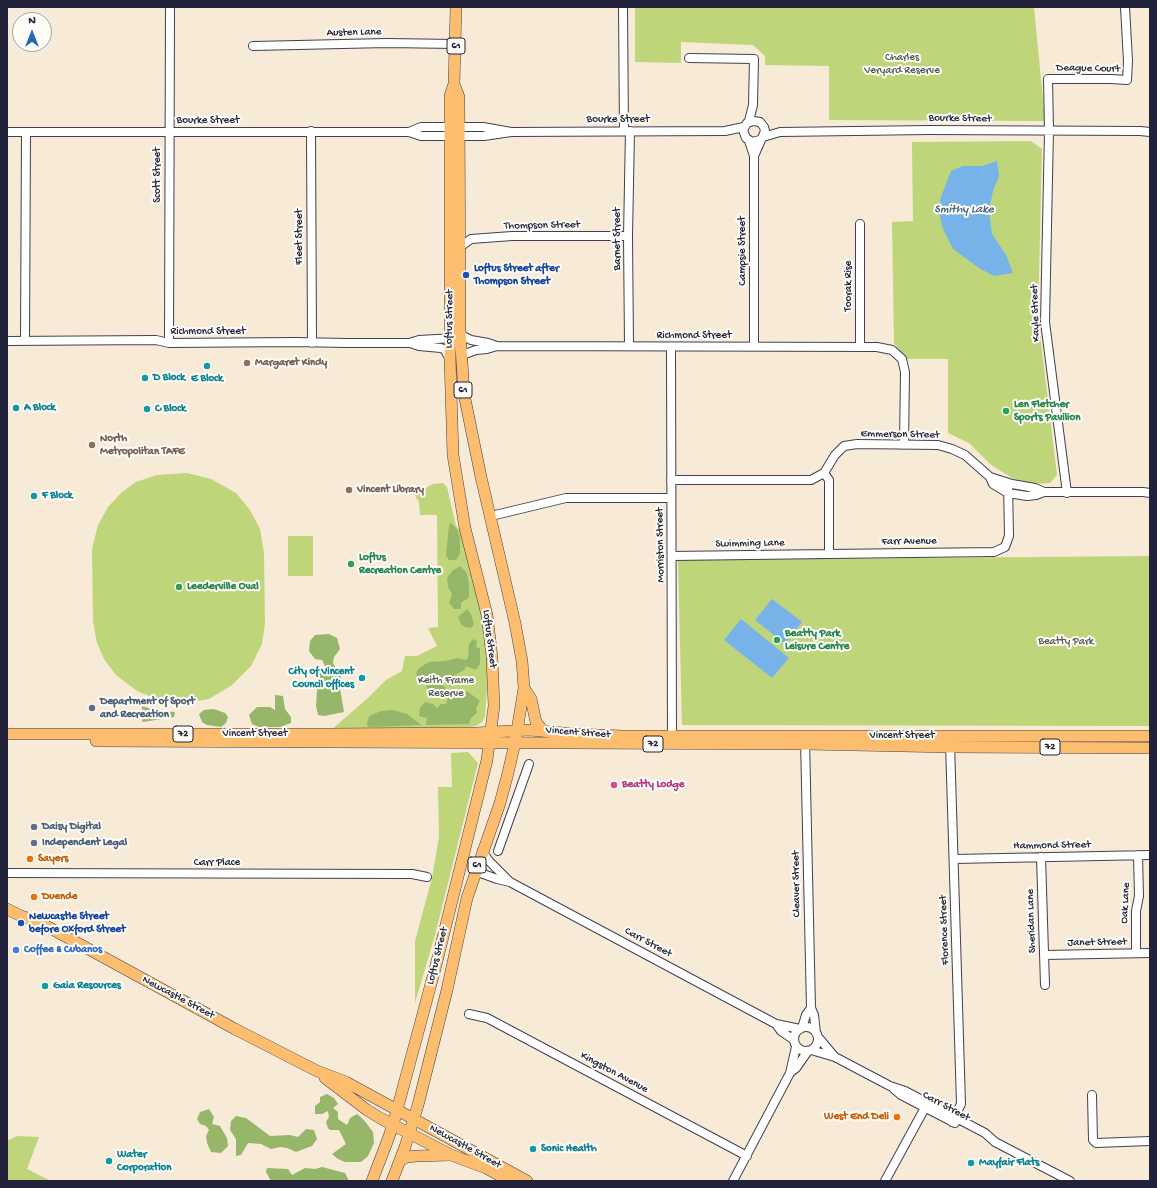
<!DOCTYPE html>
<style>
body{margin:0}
#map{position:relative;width:1157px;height:1188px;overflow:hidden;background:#f7ead7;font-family:"Gochi Hand",sans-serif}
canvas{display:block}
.frame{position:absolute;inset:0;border:8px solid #22223b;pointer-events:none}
.north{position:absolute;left:12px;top:12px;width:40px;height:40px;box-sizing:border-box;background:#fdfcf7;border:1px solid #a5a5ac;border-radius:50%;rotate:0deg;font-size:11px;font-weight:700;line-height:16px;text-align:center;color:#22223b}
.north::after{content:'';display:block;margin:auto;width:14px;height:18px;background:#1f6fb2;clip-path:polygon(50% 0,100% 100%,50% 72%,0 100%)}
</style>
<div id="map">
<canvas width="1157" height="1188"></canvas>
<div class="frame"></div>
<div class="north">N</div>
</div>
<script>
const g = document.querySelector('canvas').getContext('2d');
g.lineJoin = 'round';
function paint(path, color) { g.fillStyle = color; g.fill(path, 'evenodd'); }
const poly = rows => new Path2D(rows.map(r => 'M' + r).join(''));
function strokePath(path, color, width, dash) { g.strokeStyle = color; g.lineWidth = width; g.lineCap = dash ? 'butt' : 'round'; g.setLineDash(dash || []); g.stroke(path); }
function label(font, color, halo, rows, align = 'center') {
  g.font = font + ' "Gochi Hand",sans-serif'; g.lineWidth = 4; g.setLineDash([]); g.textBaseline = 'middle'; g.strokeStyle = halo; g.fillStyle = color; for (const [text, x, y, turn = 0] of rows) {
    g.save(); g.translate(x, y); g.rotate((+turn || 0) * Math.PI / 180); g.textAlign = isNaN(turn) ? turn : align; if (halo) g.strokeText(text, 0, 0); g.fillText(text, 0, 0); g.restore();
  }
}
paint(poly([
 [635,7,1034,7,1045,121,829,120,829,66,765,65,765,56,753,45,681,42,681,63,635,62],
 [1031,141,1042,149,1038,318,1057,475,1050,483,1031,484,1012,478,990,464,969,443,948,433,948,359,906,359,894,343,892,222,913,221,912,142],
 [187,473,211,479,236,493,250,510,260,529,264,553,265,624,262,644,251,666,232,685,209,699,185,703,159,700,137,691,116,675,104,659,97,643,93,621,92,549,98,525,108,507,122,492,136,482,157,475],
 [443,483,447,487,456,526,462,532,481,613,487,669,487,688,485,717,482,722,476,726,470,727,405,728,369,731,330,731,368,698,386,680,402,671,405,656,417,656,437,646,428,628,438,627,437,515,420,515,419,502,414,494,433,484],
 [288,536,313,536,313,576,288,576],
 [1150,556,1150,726,682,725,678,560],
 [468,752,478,763,435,935,415,1003,415,941,432,878,439,837,438,787,452,787,451,753],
 [17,1136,39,1137,27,1169,51,1181,7,1181,7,1141]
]), '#bed579');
paint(poly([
 [451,523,457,529,460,538,460,554,456,560,449,560,446,555,449,526],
 [460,566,467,573,469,584,469,597,461,603,461,609,454,609,449,603,452,594,448,587,447,578,452,571],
 [467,609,471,614,474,624,471,628,465,627,461,624,458,617],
 [329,634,337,638,340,649,334,657,333,663,341,677,340,689,344,712,324,716,318,715,316,706,318,677,313,674,314,670,318,667,326,668,322,660,315,659,309,651,310,641,315,635],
 [473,639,477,641,476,647,480,648,480,664,476,670,466,666,464,670,452,677,456,680,456,685,451,687,445,683,441,684,446,688,440,696,438,698,431,697,427,693,428,689,426,685,418,680,416,673,419,668,429,662,445,661,458,658,465,660,468,658,469,644],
 [467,691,480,701,476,708,477,713,471,718,469,724,426,725,427,718,419,716,420,708,425,702,433,704,437,708,441,704,446,704,448,698,455,693,461,693],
 [275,695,283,696,285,709,291,717,291,723,280,727,259,727,252,724,249,715,257,707,270,707,275,710],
 [142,706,158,711,175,712,174,717,143,722,142,720],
 [214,709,225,713,228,717,226,723,221,727,207,725,202,722,199,714,204,710],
 [393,710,407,714,421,725,368,727,367,723,369,716,381,711],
 [327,1094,334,1098,338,1104,333,1108,338,1112,338,1119,347,1125,350,1118,357,1114,364,1120,373,1132,374,1143,368,1156,361,1162,345,1162,338,1159,332,1154,346,1144,339,1130,330,1130,328,1128,326,1122,329,1117,328,1111,322,1114,315,1114,315,1106,320,1102,320,1097],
 [209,1109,214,1117,212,1124,220,1126,227,1138,228,1146,221,1153,211,1152,207,1143,206,1136,209,1130,206,1126,200,1124,197,1119,200,1112],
 [236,1116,246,1118,270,1136,290,1135,298,1137,306,1129,314,1130,317,1139,312,1146,296,1152,287,1148,280,1147,271,1149,261,1144,248,1143,241,1155,236,1156,236,1139,230,1130,231,1121],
 [322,1167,345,1173,349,1181,271,1181,266,1172,267,1168,288,1169,292,1175,305,1168,315,1169]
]), '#96b669');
paint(poly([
 [997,161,999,176,993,191,989,210,992,234,1006,255,1013,273,994,276,979,268,953,249,943,229,939,213,941,197,951,171,963,166,982,166],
 [772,599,802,622,785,644,755,620],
 [741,619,789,658,772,678,724,640]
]), '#77b2e8');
const minor = poly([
 [623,7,624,131],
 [253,46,387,43,456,44],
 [689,58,754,59,753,105,749,121],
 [311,131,312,343],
 [7,132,409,132,421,136,484,136,511,132],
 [409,132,421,127,483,127,511,132,725,131,744,127],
 [763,137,780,132,929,130,1140,131,1150,132],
 [749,141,754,156,754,346],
 [754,156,765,131,764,127,760,122,753,121,747,123,743,130,746,138,752,142,760,140],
 [460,247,471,239,512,236,628,236],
 [460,331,463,336,471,340,488,343,497,346],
 [7,341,156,340,169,343,296,342,347,343,409,343,419,340,455,338],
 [25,341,26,132],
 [169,343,170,7],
 [410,343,419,346,441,348,445,350,449,358],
 [629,346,628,236,630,131],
 [671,347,672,741],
 [860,347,860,224],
 [461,357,465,354,476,350,487,349,497,346,877,347,892,350,902,359,905,372,904,445],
 [824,473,829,480,829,554,994,552,1005,547,1009,536,1008,483],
 [990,477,1012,484,1035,488,1044,492],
 [671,480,811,480,824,473,835,455,844,446,857,444,938,445,952,449,965,455,990,477,993,484,1008,493,1027,496,1036,495,1044,492,1143,492,1150,493],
 [1067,493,1045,322,1049,131,1048,79,1111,79,1127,80,1128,61,1125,7],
 [491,516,566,498,671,498],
 [672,556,829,554],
 [805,740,811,1008,814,1015,816,1033],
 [950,743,961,1104,952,1122],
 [482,851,489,861,510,882],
 [498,851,529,764],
 [1041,857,1045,985],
 [954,859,1150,855],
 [475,871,497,879,510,882,776,1024,800,1029],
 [7,873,412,874,427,877],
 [1136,953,1136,911,1139,896,1138,855],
 [1044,955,1150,953],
 [469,1014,487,1018,747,1156],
 [776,1024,781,1031,794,1040],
 '794 1039a12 12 0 1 1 24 0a12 12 0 1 1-24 0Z',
 [802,1028,806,1015,811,1008],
 [818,1037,834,1056],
 [811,1050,835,1057,890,1086,905,1091,985,1133,995,1142,1070,1181],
 [791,1072,796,1068,808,1051],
 [894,1089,901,1095,955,1123],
 [1092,1095,1093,1140,1096,1143,1150,1141],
 [733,1181,790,1073,796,1047],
 [885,1181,927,1104]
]);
const major = poly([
 [524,688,531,699,536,722,543,731],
 [7,734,332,734,476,733,529,730,575,734,623,736,1150,736],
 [96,741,805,744,950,747,1150,748],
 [7,909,21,916,39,922,235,1029,317,1071,346,1082,527,1181],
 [325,1078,367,1110,380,1118,451,1155,486,1168,510,1181],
 [401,1160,407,1157,417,1156,450,1155],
 [372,1181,387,1142,393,1125,435,969,487,760,494,706,492,657,487,615,465,528,453,455,450,359,450,96,454,84,456,7],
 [392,1181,405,1147,418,1105,447,990,467,898,500,803,507,777,515,743,524,688,522,661,515,623,481,477,464,394,460,331,459,97,454,84]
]);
strokePath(minor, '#424052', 10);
strokePath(major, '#424052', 12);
strokePath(minor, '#fff', 8);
strokePath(major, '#fcbd6f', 11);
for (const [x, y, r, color] of [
 [466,275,4,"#1a4fb4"],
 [247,363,4,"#8d6e63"],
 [207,366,4,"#0f9aa8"],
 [145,378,4,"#0f9aa8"],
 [16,408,4,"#0f9aa8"],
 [147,409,4,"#0f9aa8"],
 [1006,411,4,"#2e9e5b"],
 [92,445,4,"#8d6e63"],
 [349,490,4,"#8d6e63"],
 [34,496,4,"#0f9aa8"],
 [351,564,4,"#2e9e5b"],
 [179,587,4,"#2e9e5b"],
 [777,640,4,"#2e9e5b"],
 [362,678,4,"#0f9aa8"],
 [92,708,4,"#5c6f8a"],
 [614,785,4,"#d1479c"],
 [34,827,4,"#5c6f8a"],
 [34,843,4,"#5c6f8a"],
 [30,859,4,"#e8710a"],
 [34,897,4,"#e8710a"],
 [21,923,4,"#1a4fb4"],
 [16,950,4,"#3f7fe0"],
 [45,986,4,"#0f9aa8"],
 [897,1117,4,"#e8710a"],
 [533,1149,4,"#0f9aa8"],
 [109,1161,4,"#0f9aa8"],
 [971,1163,4,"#0f9aa8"]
]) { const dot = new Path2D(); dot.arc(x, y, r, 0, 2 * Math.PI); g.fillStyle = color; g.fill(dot); strokePath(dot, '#fdfcf7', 1.5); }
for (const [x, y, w] of [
 [456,46,18],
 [463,390,18],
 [183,734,20],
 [653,744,20],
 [1050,747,20],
 [477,865,18]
]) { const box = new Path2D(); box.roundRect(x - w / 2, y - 8, w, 16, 3); g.fillStyle = '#fdfcf7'; g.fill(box); strokePath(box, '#22223b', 1); }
label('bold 10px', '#22223b', null, [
 ["61",456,46],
 ["61",463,390],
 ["72",183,734],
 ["72",653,744],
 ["72",1050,747],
 ["61",477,865]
]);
label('11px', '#22223b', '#fdfcf7', [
 ["Austen Lane",354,33,-1],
 ["Deague Court",1088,69,1],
 ["Bourke Street",960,119,1],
 ["Bourke Street",618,120],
 ["Bourke Street",208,121],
 ["Scott Street",158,175,-90],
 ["Thompson Street",542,226,-1],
 ["Fleet Street",300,237,-90],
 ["Barnet Street",618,239,-90],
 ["Campsie Street",743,251,-90],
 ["Toorak Rise",849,286,-90],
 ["Kayle Street",1036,313,-92],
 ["Loftus Street",450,319,-89],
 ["Richmond Street",208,332],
 ["Richmond Street",694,336],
 ["Emmerson Street",900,435,1],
 ["Farr Avenue",909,542,-1],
 ["Swimming Lane",750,544,-1],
 ["Morriston Street",661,545,-91],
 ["Loftus Street",489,639,83],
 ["Vincent Street",578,733,4],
 ["Vincent Street",255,734],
 ["Vincent Street",902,736],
 ["Hammond Street",1052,846,-1],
 ["Carr Place",217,863],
 ["Cleaver Street",797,884,-91],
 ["Oak Lane",1126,903,-87],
 ["Sheridan Lane",1032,921,-92],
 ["Florence Street",945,930,-92],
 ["Carr Street",648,943,28],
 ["Janet Street",1097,943,-1],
 ["Loftus Street",438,956,-76],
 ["Newcastle Street",178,998,28],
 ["Kingston Avenue",614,1073,28],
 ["Carr Street",946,1107,28],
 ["Newcastle Street",465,1147,29]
]);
label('11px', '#51584e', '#fdfcf7', [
 ["Charles",902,58],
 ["Veryard Reserve",902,71],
 ["Beatty Park",1066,642],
 ["Keith Frame",446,681],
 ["Reserve",446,694]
]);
label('bold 11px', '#164399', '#fdfcf7', [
 ["Loftus Street after",474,269],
 ["Thompson Street",474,282],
 ["Newcastle Street",29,917],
 ["before Oxford Street",29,930]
], 'left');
label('bold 11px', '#785e54', '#fdfcf7', [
 ["Margaret Kindy",255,363],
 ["North",100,439],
 ["Metropolitan TAFE",100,452],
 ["Vincent Library",357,490]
], 'left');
label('bold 11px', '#0d838f', '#fdfcf7', [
 ["D Block",153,378],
 ["E Block",207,379,"center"],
 ["A Block",24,408],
 ["C Block",155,409],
 ["F Block",42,496],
 ["City of Vincent",354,672,"right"],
 ["Council offices",354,685,"right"],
 ["Gaia Resources",53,986],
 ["Sonic Health",541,1149],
 ["Water",117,1155],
 ["Corporation",117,1168],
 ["Mayfair Flats",979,1163]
], 'left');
label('bold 11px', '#27864d', '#fdfcf7', [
 ["Len Fletcher",1014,405],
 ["Sports Pavilion",1014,418],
 ["Loftus",359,558],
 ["Recreation Centre",359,571],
 ["Leederville Oval",187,587],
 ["Beatty Park",785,634],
 ["Leisure Centre",785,647]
], 'left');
label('bold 11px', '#4e5e75', '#fdfcf7', [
 ["Department of Sport",100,702],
 ["and Recreation",100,715],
 ["Daisy Digital",42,827],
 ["Independent Legal",42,843]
], 'left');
label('bold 11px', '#b23c85', '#fdfcf7', [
 ["Beatty Lodge",622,785]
], 'left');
label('bold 11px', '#c56008', '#fdfcf7', [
 ["Sayers",38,859],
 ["Duende",42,897],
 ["West End Deli",889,1117,"right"]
], 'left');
label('bold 11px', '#366cbe', '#fdfcf7', [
 ["Coffee & Cubanos",24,950]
], 'left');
label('italic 12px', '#445c80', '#fdfcf7', [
 ["Smithy Lake",964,210]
]);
</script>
